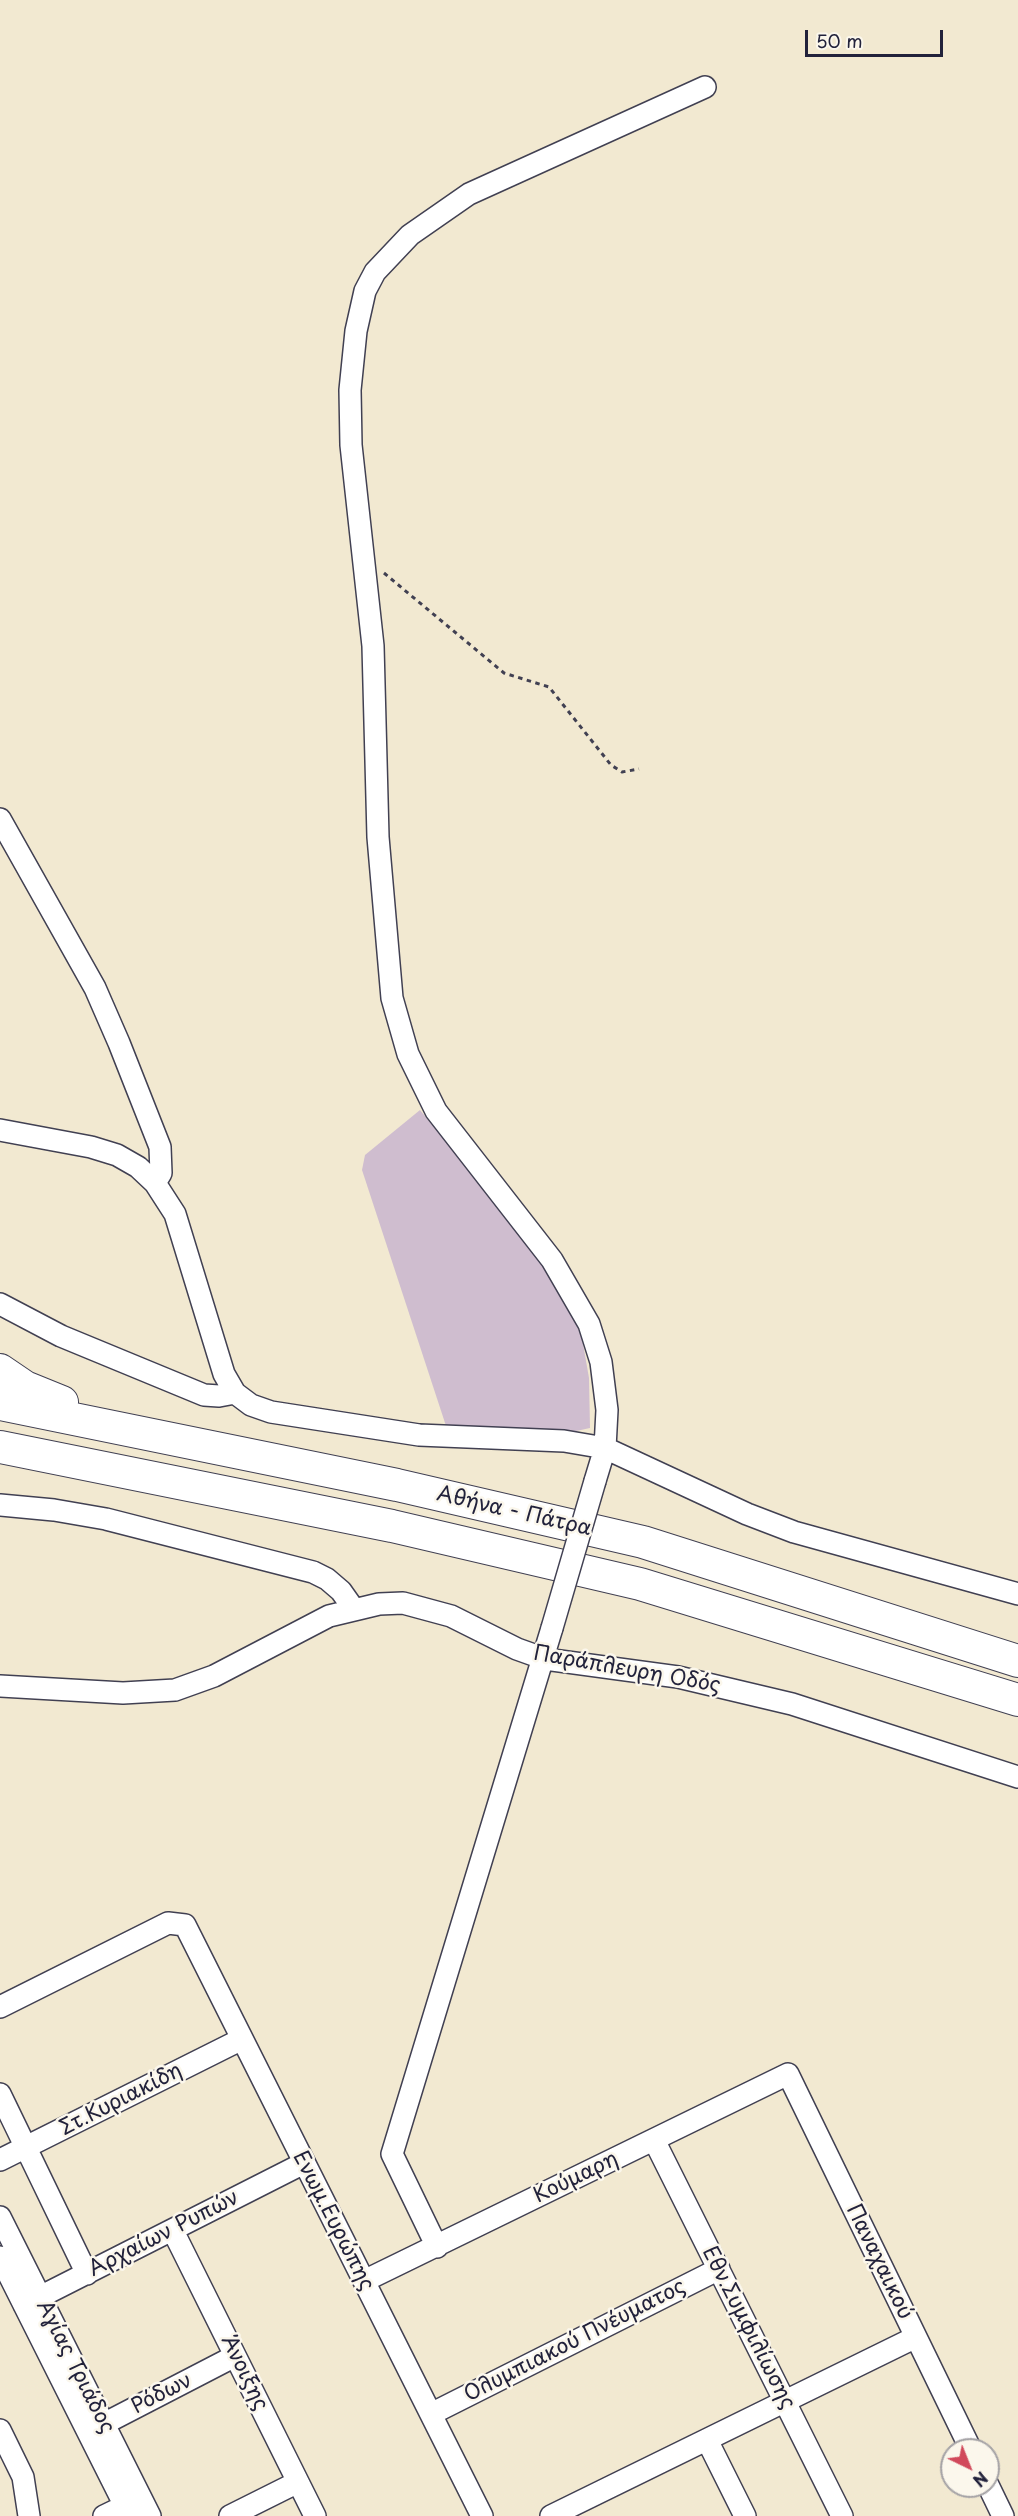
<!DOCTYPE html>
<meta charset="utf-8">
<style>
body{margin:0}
#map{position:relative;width:1018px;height:2516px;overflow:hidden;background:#f2e9d1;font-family:"Playpen Sans",sans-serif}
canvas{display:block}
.north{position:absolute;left:940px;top:2438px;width:60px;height:60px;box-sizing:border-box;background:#fbf7ec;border:2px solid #a4a2a5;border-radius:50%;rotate:137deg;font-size:16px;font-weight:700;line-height:24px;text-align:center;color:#22223b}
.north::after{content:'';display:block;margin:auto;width:21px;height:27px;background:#d1495b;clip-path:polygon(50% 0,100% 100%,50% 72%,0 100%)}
.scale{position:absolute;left:805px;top:30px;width:138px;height:27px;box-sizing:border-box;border:3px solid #22223b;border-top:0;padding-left:8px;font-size:18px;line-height:21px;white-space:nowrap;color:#22223b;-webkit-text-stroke:4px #fbf7ec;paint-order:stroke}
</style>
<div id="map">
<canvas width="1018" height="2516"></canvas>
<div class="north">N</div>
<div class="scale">50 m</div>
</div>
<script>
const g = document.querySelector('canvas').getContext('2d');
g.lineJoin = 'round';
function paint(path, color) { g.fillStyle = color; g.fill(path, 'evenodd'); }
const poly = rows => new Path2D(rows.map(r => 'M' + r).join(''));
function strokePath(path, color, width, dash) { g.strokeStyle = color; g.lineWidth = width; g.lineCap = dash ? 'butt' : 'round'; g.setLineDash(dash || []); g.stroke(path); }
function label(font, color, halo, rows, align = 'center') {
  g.font = font + ' "Playpen Sans",sans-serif'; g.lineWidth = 5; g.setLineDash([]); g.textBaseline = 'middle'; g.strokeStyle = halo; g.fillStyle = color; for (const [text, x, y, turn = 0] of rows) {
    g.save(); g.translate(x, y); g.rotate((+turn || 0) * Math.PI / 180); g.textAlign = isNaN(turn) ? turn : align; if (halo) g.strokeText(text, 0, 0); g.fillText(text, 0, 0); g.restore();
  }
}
paint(poly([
 [420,1110,544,1261,570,1309,582,1338,589,1378,590,1428,567,1433,448,1432,362,1170,365,1155]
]), '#cfbdcf');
const minor = poly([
 [0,819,95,988,119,1043,160,1147,161,1173,155,1183],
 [0,1130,91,1147,117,1155,138,1167,155,1183,175,1214,224,1374,235,1393,251,1405,271,1412,419,1435,564,1441,605,1448,747,1514,794,1532,1018,1594],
 [0,1304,61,1336,204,1395,219,1396,235,1393],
 [595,1481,605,1448,607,1410,601,1362,589,1324,552,1260,436,1111,408,1054,392,998,378,837,373,646,351,445,350,390,356,331,365,291,375,272,410,235,469,194,705,87],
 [0,1505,54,1510,106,1519,313,1572,327,1579,341,1591,353,1608],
 [0,1686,123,1693,175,1690,214,1676,329,1616,379,1604,403,1603,451,1616,517,1649,545,1659,678,1677,792,1704,1018,1777],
 [0,2007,168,1923,185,1925,482,2516],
 [0,2094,87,2274],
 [654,2140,842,2516],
 [0,2160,242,2039],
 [0,2217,150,2516],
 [173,2231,315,2516],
 [437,2247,392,2154,552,1628],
 [0,2257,130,2516],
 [364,2281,788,2074,971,2450],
 [24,2305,304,2163],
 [431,2414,719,2269],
 [0,2430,23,2477,29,2516],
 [92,2430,235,2356],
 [707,2440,745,2516],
 [988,2485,1003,2516],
 [104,2516,137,2500],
 [230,2516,298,2482],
 [551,2516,916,2337]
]);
const highway = poly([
 [0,1370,25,1387,62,1402],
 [0,1404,397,1485,643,1542,1018,1661],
 [0,1447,392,1526,640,1584,1018,1700]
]);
strokePath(minor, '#414052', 24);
strokePath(highway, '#414052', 34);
strokePath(poly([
 [384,573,504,673,549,687,611,765,622,772,639,769]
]), '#414052', 3, [4.5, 4.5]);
strokePath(minor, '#fff', 21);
strokePath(highway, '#fff', 32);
const minorBridge = poly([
 [552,1628,595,1481]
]);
strokePath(minorBridge, '#414052', 24, []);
strokePath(minorBridge, '#fff', 21);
label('21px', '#22223b', '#fbf7ec', [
 ["Αθήνα - Πάτρα",514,1512,13],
 ["Παράπλευρη Οδός",627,1670,10],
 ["Στ.Κυριακίδη",121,2100,-27],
 ["Κούμαρη",576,2178,-26],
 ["Ενωμ.Ευρώπης",333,2221,63],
 ["Αρχαίων Ρυπών",164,2234,-27],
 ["Παναχαικού",879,2262,64],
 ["Εθν.Συμφιλίωσης",748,2328,63],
 ["Ολυμπιακού Πνέυματος",575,2341,-27],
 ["Αγίας Τριάδος",75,2367,63],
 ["Άνοιξης",244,2373,64],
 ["Ρόδων",162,2394,-27]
]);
</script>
